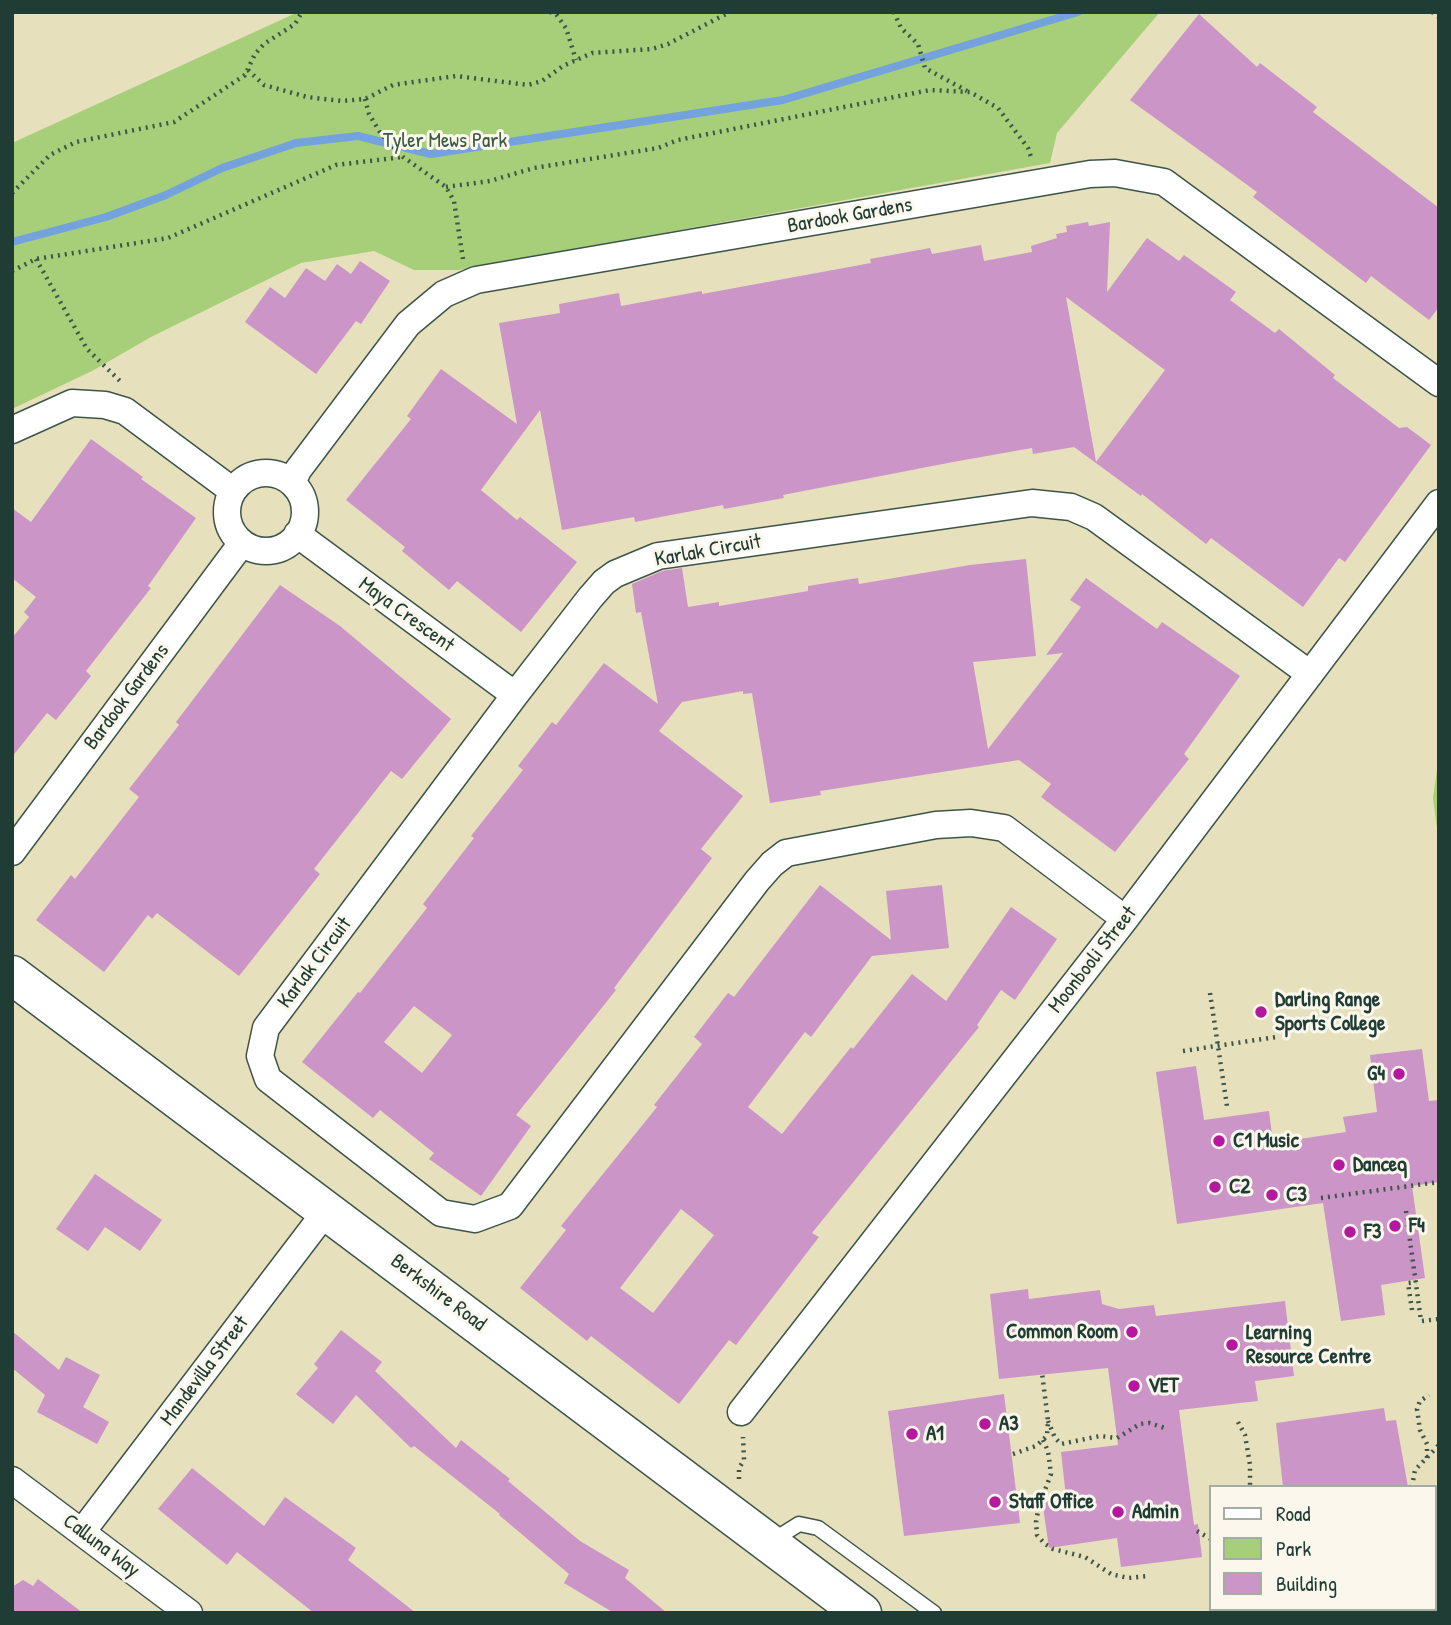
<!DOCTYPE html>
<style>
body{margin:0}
#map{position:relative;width:1451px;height:1625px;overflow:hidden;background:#e7e0bd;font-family:"Patrick Hand",sans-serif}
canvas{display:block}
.frame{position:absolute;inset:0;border:14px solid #1f3d34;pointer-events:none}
.legend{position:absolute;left:1209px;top:1485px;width:228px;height:126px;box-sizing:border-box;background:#fbf7ec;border:2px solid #a3ada2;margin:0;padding:9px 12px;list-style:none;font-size:21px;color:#1f3d34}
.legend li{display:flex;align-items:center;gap:14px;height:35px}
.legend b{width:35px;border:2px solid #a3ada2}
</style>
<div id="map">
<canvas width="1451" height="1625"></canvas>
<div class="frame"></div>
<ul class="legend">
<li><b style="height:9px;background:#fff"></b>Road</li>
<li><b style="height:19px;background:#a7cf7a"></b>Park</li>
<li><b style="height:19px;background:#cb95c7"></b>Building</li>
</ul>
</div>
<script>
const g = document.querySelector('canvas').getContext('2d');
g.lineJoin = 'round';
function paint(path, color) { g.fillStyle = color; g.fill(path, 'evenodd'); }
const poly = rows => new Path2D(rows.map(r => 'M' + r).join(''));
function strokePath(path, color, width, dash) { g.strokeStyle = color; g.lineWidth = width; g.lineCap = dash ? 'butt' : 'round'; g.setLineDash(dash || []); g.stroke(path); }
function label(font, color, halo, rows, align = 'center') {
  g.font = font + ' "Patrick Hand",sans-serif'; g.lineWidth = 6; g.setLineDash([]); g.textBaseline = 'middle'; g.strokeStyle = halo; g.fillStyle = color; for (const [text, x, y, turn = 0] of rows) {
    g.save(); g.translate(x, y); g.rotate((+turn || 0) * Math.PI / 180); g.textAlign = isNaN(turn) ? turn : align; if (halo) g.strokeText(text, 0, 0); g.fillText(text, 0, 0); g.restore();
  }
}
paint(poly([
 [303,12,1160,12,1057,133,1050,163,459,270,414,270,374,251,301,263,151,337,92,371,12,409,12,143,296,13],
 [1439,756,1439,844,1433,798]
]), '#a7cf7a');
strokePath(poly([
 [12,242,106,217,166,195,222,168,296,143,358,136,431,154,783,100,1078,12]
]), '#73a2dd', 8);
paint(poly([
 [1199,14,1257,67,1260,63,1317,107,1313,112,1439,208,1439,307,1429,320,1371,276,1366,283,1253,197,1257,192,1130,100],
 [1088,222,1089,226,1110,222,1107,292,1147,238,1179,261,1184,255,1236,292,1230,300,1275,333,1279,329,1335,375,1333,378,1399,428,1407,427,1431,445,1345,562,1339,558,1303,607,1211,538,1206,544,1142,494,1141,496,1074,447,1033,454,1032,448,953,462,783,495,784,498,724,509,723,505,635,522,634,517,562,530,540,410,481,490,517,520,520,517,577,562,521,632,457,581,449,590,402,551,405,547,346,500,411,419,407,416,441,369,517,424,499,323,560,313,559,304,619,293,621,306,702,291,702,294,871,263,870,259,930,248,932,254,981,245,984,261,1032,252,1031,246,1057,238,1056,234,1067,232,1066,226],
 [1066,297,1165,370,1096,462],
 [360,261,390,281,361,324,356,321,316,374,245,322,270,287,285,298,306,268,325,281,337,264,351,274],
 [91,439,143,477,141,479,196,518,148,586,151,588,86,671,91,676,56,720,47,713,12,757,12,638,29,617,24,612,36,597,12,578,12,508,31,522],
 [1026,559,1036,656,973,662,988,749,1063,653,1046,655,1081,607,1070,600,1086,578,1157,629,1162,622,1240,676,1184,754,1189,759,1115,852,1041,797,1051,784,1019,760,820,791,821,795,770,803,752,693,743,694,743,691,682,702,659,731,743,796,701,849,712,858,614,988,616,990,516,1115,531,1126,481,1196,429,1159,434,1153,380,1110,373,1118,302,1062,358,992,360,993,427,908,423,904,474,838,471,836,523,770,518,766,552,722,556,725,604,663,658,704,641,612,636,613,632,584,662,571,682,568,688,607,719,602,719,606,808,591,808,586,858,578,859,584,970,565],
 [414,1006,452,1035,422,1073,384,1042],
 [280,585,340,626,451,719,402,779,391,771,314,869,320,874,239,976,157,913,152,919,148,915,104,972,36,920,71,875,75,879,139,797,129,789,179,725,176,722],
 [820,885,891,940,886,891,942,885,949,948,872,956,811,1037,805,1032,748,1107,782,1134,851,1047,853,1049,912,974,946,1001,1011,907,1057,939,1015,1000,1001,990,977,1025,979,1027,812,1233,819,1237,736,1345,729,1340,679,1404,591,1336,587,1341,520,1288,566,1230,561,1226,657,1107,654,1105,702,1044,694,1037,728,993,734,997],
 [681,1209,714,1235,653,1313,620,1288],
 [1422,1049,1429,1101,1439,1100,1439,1182,1412,1186,1425,1278,1381,1285,1385,1315,1341,1321,1323,1203,1177,1224,1156,1072,1196,1066,1204,1120,1269,1111,1273,1143,1346,1132,1343,1117,1377,1112,1370,1055],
 [95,1174,162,1220,140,1251,105,1227,88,1251,56,1229],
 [1028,1289,1029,1299,1100,1290,1102,1304,1119,1309,1154,1305,1156,1316,1285,1301,1294,1376,1255,1381,1258,1401,1179,1410,1194,1525,1198,1524,1202,1557,1121,1567,1117,1538,1049,1548,1042,1500,1066,1497,1061,1452,1118,1445,1108,1368,999,1379,990,1294],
 [341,1330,382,1362,375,1371,456,1448,461,1440,510,1479,508,1481,580,1541,629,1570,625,1578,667,1613,614,1613,564,1583,569,1574,499,1515,500,1514,414,1446,411,1448,356,1395,333,1424,296,1394,318,1368,314,1364],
 [12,1331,59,1370,66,1357,100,1375,83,1407,109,1422,97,1444,37,1412,45,1395,12,1368],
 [1004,1394,1020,1523,904,1536,888,1411],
 [1384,1408,1386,1421,1396,1420,1408,1487,1283,1487,1276,1423],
 [192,1468,264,1526,285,1497,356,1548,348,1560,416,1613,314,1613,237,1552,227,1565,158,1509],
 [38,1579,83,1613,12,1613,12,1587,23,1580,33,1586]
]), '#cb95c7');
const service = poly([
 [772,1541,799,1524,818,1528,934,1613]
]);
const minor = poly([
 [12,430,72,403,105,405,125,411,233,491],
 '227 512a39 39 0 1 1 78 0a39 39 0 1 1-78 0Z',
 [292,483,298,470,408,324,444,294,476,280,1090,174,1115,173,1164,182,1439,383],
 [297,534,515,695],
 [12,852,242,543],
 [1125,919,1004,828,971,823,936,825,786,853,772,864,757,881,510,1206,475,1219,441,1213,268,1079,260,1056,266,1028,515,695,590,598,604,582,615,574,658,556,1032,503,1071,507,1094,517,1310,674],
 [741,1412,1125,919,1439,503],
 [12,1480,189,1613],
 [82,1532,327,1210]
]);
const secondary = poly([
 [12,975,862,1613]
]);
strokePath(service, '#3d5549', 17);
strokePath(minor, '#3d5549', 29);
strokePath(secondary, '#3d5549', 41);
strokePath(poly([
 [550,12,556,14,566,28,576,60],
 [894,12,901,28,918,44,925,68,967,91],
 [1432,12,1439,17],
 [248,70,264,85,307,97,342,101,365,99,393,85,456,76,528,85,542,81,563,66,592,53,652,49,668,44,730,12],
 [365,99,369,114,381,134,403,157,446,187,454,201,463,259],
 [446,187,490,181,534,168,658,148,678,140,930,90,970,92,998,108,1028,148,1032,160],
 [12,193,50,155,76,142,174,122,245,75,255,54,264,44,295,24,302,12],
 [36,259,87,349,121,382],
 [12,271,36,259,168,238,336,165,403,157],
 [1210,993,1227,1106],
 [1183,1051,1276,1037],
 [1321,1198,1439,1182],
 [1406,1211,1421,1321,1439,1319],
 [1412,1310,1408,1283,1416,1282],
 [1048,1421,1055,1438,1061,1444,1100,1436,1117,1438,1140,1424,1149,1423,1168,1429],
 [1238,1422,1245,1435,1250,1465,1250,1487],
 [1043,1440,1048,1451,1051,1474,1039,1506,1036,1522,1037,1535,1045,1544,1053,1549,1085,1557,1111,1574,1128,1578,1148,1576],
 [1013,1454,1036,1446,1047,1436,1048,1421,1042,1373],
 [1427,1458,1427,1444,1420,1430,1417,1409,1420,1401,1429,1395],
 [739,1479,739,1468,744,1460,743,1437],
 [1412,1487,1415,1470,1439,1445],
 [1435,1514,1439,1511],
 [1197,1531,1211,1539],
 [1367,1609,1369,1613],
 [1374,1613,1374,1609]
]), '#3d5549', 4.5, [2, 5]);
strokePath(service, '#fff', 14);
strokePath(minor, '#fff', 26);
strokePath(secondary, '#fff', 38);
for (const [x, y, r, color] of [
 [1261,1012,7,"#b5179e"],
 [1399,1074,7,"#b5179e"],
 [1219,1141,7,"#b5179e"],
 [1339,1165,7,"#b5179e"],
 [1215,1187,7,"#b5179e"],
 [1272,1195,7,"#b5179e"],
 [1395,1226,7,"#b5179e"],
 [1350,1232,7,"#b5179e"],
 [1132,1332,7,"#b5179e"],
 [1232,1345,7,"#b5179e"],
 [1134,1386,7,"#b5179e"],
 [985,1424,7,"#b5179e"],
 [912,1434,7,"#b5179e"],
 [995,1502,7,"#b5179e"],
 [1118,1512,7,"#b5179e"]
]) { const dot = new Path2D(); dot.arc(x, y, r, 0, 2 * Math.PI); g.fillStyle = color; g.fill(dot); strokePath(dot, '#fbf7ec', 2.5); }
label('21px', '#3a5a42', '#fbf7ec', [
 ["Tyler Mews Park",445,141]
]);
label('21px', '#1f3d34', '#fbf7ec', [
 ["Bardook Gardens",850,216,-10],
 ["Karlak Circuit",708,551,-10],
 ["Maya Crescent",406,615,36],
 ["Bardook Gardens",127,697,-53],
 ["Moonbooli Street",1093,960,-52],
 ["Karlak Circuit",315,963,-53],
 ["Berkshire Road",438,1293,37],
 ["Mandevilla Street",205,1371,-53],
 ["Calluna Way",101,1546,37]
]);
label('bold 21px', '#1f3d34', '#fbf7ec', [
 ["Darling Range",1275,1000],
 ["Sports College",1275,1024],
 ["G4",1385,1074,"right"],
 ["C1 Music",1233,1141],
 ["Danceq",1353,1165],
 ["C2",1229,1187],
 ["C3",1286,1195],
 ["F4",1409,1226],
 ["F3",1364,1232],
 ["Common Room",1118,1332,"right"],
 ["Learning",1246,1333],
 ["Resource Centre",1246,1357],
 ["VET",1148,1386],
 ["A3",999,1424],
 ["A1",926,1434],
 ["Staff Office",1009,1502],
 ["Admin",1132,1512]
], 'left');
</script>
